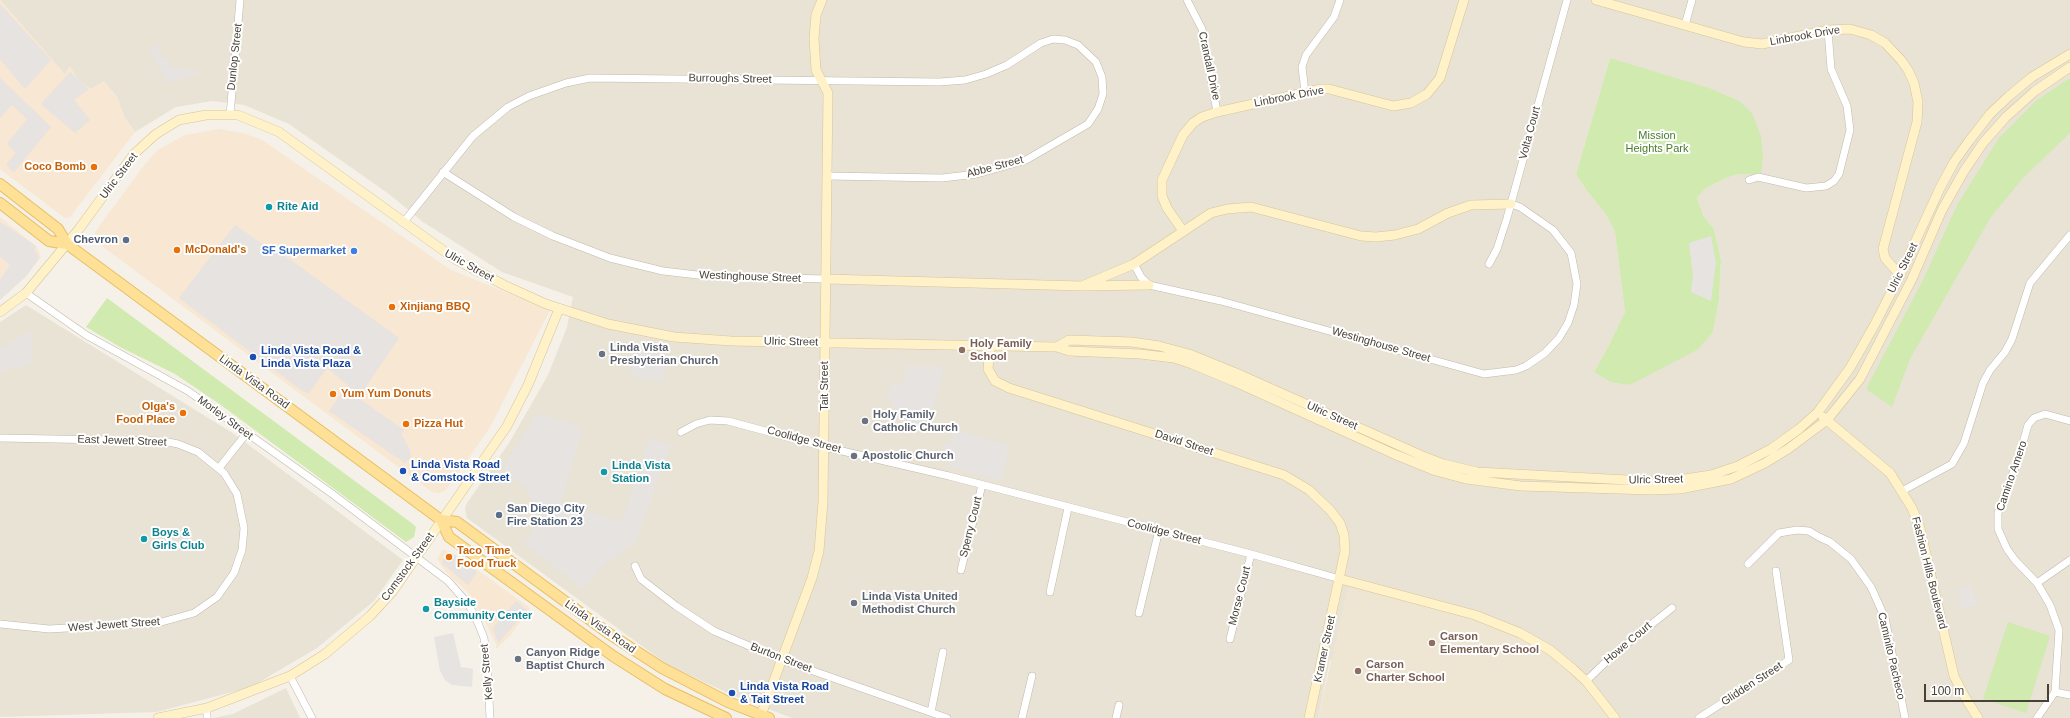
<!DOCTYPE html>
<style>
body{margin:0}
#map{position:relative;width:2070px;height:718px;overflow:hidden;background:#f5f1e8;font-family:Helvetica,sans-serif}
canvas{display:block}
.scale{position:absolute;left:1924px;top:684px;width:125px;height:18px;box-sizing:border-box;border:2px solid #484137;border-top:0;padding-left:5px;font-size:12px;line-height:14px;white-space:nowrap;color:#484137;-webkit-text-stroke:3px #fff;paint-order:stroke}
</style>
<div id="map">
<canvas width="2070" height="718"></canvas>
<div class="scale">100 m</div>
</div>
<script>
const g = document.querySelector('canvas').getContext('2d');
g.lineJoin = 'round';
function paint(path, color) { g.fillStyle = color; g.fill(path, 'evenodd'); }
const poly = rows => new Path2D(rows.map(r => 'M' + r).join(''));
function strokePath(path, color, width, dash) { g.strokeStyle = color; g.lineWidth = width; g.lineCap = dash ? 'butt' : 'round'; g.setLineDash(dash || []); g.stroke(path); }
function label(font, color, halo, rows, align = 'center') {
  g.font = font + ' Helvetica,sans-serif'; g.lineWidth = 4; g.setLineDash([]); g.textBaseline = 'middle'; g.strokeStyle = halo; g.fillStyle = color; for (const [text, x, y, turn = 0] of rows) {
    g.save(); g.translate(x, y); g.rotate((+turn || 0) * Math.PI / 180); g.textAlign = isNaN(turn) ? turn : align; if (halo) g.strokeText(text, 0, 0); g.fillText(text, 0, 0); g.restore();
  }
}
paint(poly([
 [0,0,2070,0,2070,718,1608,718,1574,675,1330,660,1318,718,792,718,732,695,668,665,467,518,465,508,467,503,509,443,548,375,567,327,573,297,502,272,423,222,389,194,289,124,244,105,212,101,176,107,135,132,125,118,117,97,104,82,91,89,78,80,70,67,65,75],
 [1610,58,1761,174,1739,174,1726,178,1706,188,1697,198,1704,217,1714,229,1721,260,1719,299,1713,332,1654,371,1630,385,1594,372,1609,345,1625,312,1615,232,1605,213,1587,191,1576,174],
 [26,305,234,434,403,560,374,601,317,648,251,687,157,712,0,717,0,322],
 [286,688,300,718,213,718,233,714]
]), '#e9e3d6');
paint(poly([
 [0,0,65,74,70,66,78,80,91,89,104,81,117,97,125,118,135,132,70,217,65,218,0,169],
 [220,129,246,134,262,140,451,270,550,310,489,429,446,490,440,493,432,492,94,240,95,232,145,164,158,150,185,135],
 [0,217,37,247,41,257,26,277,0,300],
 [443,549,461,558,530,608,510,636,496,649,496,644,484,619,468,592,446,572,437,559]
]), '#f7e7d3');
paint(poly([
 [1348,587,1473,617,1512,631,1548,654,1574,675,1608,718,1318,718]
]), '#eee6d2');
paint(poly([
 [1610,58,1709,88,1739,101,1752,113,1761,136,1763,157,1761,174,1739,174,1726,178,1706,188,1697,198,1704,217,1714,229,1721,260,1719,299,1713,332,1697,350,1630,385,1611,382,1594,372,1609,345,1625,312,1615,232,1605,213,1587,191,1576,174],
 [2070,78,2070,133,2023,178,1991,217,1910,359,1892,407,1866,389,1924,278,1957,205,1999,138,2037,100],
 [107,298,413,524,416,527,414,537,406,542,221,405,175,374,120,347,86,327],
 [2008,622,2050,636,2026,713,1983,699]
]), '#d0eab0');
paint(poly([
 [0,4,51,60,25,89,0,59],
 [158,44,162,57,169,60,168,64,173,67,197,70,199,74,167,83,149,48],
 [70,72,89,89,74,100,90,120,75,133,41,104],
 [0,78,51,127,14,172,6,165,16,153,7,144,27,119,12,105,0,118],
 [0,222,36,246,34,249,39,258,26,276,0,300,0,280,10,265,0,256],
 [235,225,268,248,271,246,399,338,358,398,404,430,401,434,410,450,411,457,405,463,329,411,348,385,327,368,309,393,304,392,179,298],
 [1711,236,1716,262,1711,301,1691,292,1693,276,1689,243],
 [32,333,31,364,0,372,0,349,23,335],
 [634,348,668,354,663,382,630,376],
 [905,366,939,366,944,371,927,428,907,423,886,396,892,382,904,383],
 [537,414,577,425,581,435,561,502,622,522,649,439,671,445,636,542,606,564,583,589,524,544,545,512,529,497,526,487,502,469],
 [954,429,1010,446,1001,481,948,467,950,458,942,455,945,443,949,444],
 [449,551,477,572,468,585,442,563],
 [1972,585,1977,605,1961,609,1957,588],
 [516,601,527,610,498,643,493,628],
 [453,633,461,667,473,669,472,687,452,685,445,680,440,671,434,637]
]), '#e6e3e0');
const street = poly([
 [1187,0,1202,29,1217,112],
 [1685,25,1692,0],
 [1305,92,1302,67,1306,55,1334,17,1340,0],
 [230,115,240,0],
 [443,172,514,217,553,236,610,258,663,271,706,276,826,279],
 [1749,180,1758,177,1806,188,1826,186,1834,181,1839,174,1850,130,1847,106,1831,69,1828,30],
 [403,223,473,136,508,107,529,96,566,83,590,78,940,82,965,80,986,74,1007,65,1041,43,1053,39,1065,40,1078,45,1096,62,1102,77,1103,94,1098,109,1088,124,1026,160,977,174,942,178,827,176],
 [1134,264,1141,277,1149,285,1221,301,1484,374,1516,370,1526,366,1545,353,1559,338,1568,323,1574,305,1577,284,1571,253,1553,230,1520,207,1511,204],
 [1489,264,1497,249,1507,218,1567,0],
 [26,293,86,335,188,391,331,493,448,581,469,605,478,623,484,638,487,660,490,718],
 [681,432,696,424,710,420,728,421,825,447,949,476,1251,554,1340,579],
 [0,438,163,441,178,444,198,452,224,473,237,494,244,528,242,550,234,573,217,597,194,613,158,623,49,629,0,624],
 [219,468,246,434],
 [1902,491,1952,464,1964,443,1983,383,1990,370,2005,352,2012,339,2030,283,2070,235],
 [1748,564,1779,533,1797,530,1809,531,1819,537,1830,542,1851,559,1871,587,1885,618,1905,718],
 [635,566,641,579,676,606,714,631,782,660,947,718],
 [961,570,982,485],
 [2037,583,2070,560],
 [1050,592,1068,508],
 [1139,613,1159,530],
 [1230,639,1251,554],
 [290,676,312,718],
 [1586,681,1614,654,1672,608],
 [2055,692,2070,695],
 [207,708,207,718],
 [931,712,943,652],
 [1022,718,1032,676],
 [1116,718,1119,705],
 [1699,718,1789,660,1776,571],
 [2037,718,2055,692,2059,630,2050,605,2037,583,2015,560,2007,549,1998,529,1998,513,2019,457,2028,425,2034,418,2045,414,2070,421]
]);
const secondary = poly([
 [1596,0,1744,42,1762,44,1828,30,1850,29,1871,35,1885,43,1901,60,1908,70,1914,83,1918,102,1917,122,1883,249,1885,258,1900,275],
 [1183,231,1167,208,1162,196,1162,180,1183,135,1193,123,1202,117,1217,112,1321,89,1329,89,1393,106,1411,103,1427,94,1440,78,1464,0],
 [826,279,1082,286,1149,285],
 [1082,286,1134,264,1211,213,1227,209,1251,207,1361,236,1376,237,1395,235,1418,229,1448,213,1471,205,1511,204],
 [0,312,26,293,79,229,134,154,156,134,179,120,206,115,238,115,279,132,455,259,504,285,546,304,608,324,674,337,731,341,1057,347,1069,351,1140,354,1174,358,1192,364,1233,381,1394,454,1436,471,1466,479,1521,486,1651,490,1680,489,1731,479,1765,463,1788,449,1827,420,1860,379,1912,279,1942,210,1964,171,1983,143,2006,117,2035,91,2070,67],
 [990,345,988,369,995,381,1009,388,1284,475,1309,490,1330,510,1340,523,1344,535,1345,551,1309,718],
 [1057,347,1069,340,1132,342,1159,346,1189,354,1243,376,1425,457,1443,464,1477,472,1665,482,1711,475,1738,466,1771,449,1799,429,1818,412,1850,368,1875,324,1900,275,1940,188,1954,162,1969,141,1990,114,2009,96,2032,77,2070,54],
 [1823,417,1890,473,1912,508,1920,528,1954,676,1966,699,1978,718],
 [1340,579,1475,615,1520,633,1550,650,1573,669,1586,681,1615,718],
 [158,718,207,708,290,676,325,654,370,616,393,591,507,426,528,385,559,309],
 [760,718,812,578,819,551,823,502,828,93,816,70,814,38,816,15,822,0]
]);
const primary = poly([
 [0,184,58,229,67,244,441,520,457,522,608,633,662,668,728,702,769,718],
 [0,203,49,241,67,244],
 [441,520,449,537,613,656,665,689,726,718]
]);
strokePath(street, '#c0b9ab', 8);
strokePath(secondary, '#d6c597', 10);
strokePath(primary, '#e7be64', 12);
strokePath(street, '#fff', 7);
strokePath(secondary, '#fff1c8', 9);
strokePath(primary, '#ffe097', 10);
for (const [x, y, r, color] of [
 [94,167,4,"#e8710a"],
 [269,207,4,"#0f9aa8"],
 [126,240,4,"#5c6f8a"],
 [177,250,4,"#e8710a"],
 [354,251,4,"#3f7fe0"],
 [392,307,4,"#e8710a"],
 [962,350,4,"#8d6e63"],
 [602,354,4,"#6b7280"],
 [253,357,4,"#1a4fb4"],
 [333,394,4,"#e8710a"],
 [183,413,4,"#e8710a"],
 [865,421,4,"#6b7280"],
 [406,424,4,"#e8710a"],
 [854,456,4,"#6b7280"],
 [403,471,4,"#1a4fb4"],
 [604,472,4,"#0f9aa8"],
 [499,515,4,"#5c6f8a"],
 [144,539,4,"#0f9aa8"],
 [449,557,4,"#e8710a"],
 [854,603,4,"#6b7280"],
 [426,609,4,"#0f9aa8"],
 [1432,643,4,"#8d6e63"],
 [518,659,4,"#6b7280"],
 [1358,671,4,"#8d6e63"],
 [732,693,4,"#1a4fb4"]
]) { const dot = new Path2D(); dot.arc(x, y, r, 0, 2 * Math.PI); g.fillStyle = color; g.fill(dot); strokePath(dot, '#fff', 1.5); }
label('11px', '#484137', '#fff', [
 ["Linbrook Drive",1805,36,-10],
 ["Dunlop Street",235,57,-84],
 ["Crandall Drive",1209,66,78],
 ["Burroughs Street",730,79,1],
 ["Linbrook Drive",1289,97,-11],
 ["Volta Court",1530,133,-75],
 ["Abbe Street",995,167,-15],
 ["Ulric Street",119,176,-53],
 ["Ulric Street",469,266,29],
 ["Ulric Street",1903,268,-64],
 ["Westinghouse Street",750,277,2],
 ["Ulric Street",791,342,1],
 ["Westinghouse Street",1381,345,16],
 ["Linda Vista Road",254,382,36],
 ["Tait Street",825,386,-90],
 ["Ulric Street",1332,416,24],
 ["Morley Street",225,418,36],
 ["Coolidge Street",804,440,15],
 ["East Jewett Street",122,441,2],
 ["David Street",1184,443,18],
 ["Camino Amero",2012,476,-71],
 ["Ulric Street",1656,480,-1],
 ["Sperry Court",971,527,-76],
 ["Coolidge Street",1164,532,14],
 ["Comstock Street",408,567,-54],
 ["Fashion Hills Boulevard",1929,573,76],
 ["Morse Court",1240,596,-76],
 ["West Jewett Street",114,625,-4],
 ["Linda Vista Road",600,627,35],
 ["Howe Court",1628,643,-40],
 ["Kramer Street",1325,649,-78],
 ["Caminito Pacheco",1891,656,77],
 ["Burton Street",781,658,21],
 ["Kelly Street",487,672,-95],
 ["Glidden Street",1752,684,-33]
]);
label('11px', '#487c28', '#fff', [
 ["Mission",1657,136],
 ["Heights Park",1657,149]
]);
label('bold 11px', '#c56008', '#fff', [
 ["Coco Bomb",86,167,"right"],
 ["McDonald's",185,250],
 ["Xinjiang BBQ",400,307],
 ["Yum Yum Donuts",341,394],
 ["Olga's",175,407,"right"],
 ["Food Place",175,420,"right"],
 ["Pizza Hut",414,424],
 ["Taco Time",457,551],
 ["Food Truck",457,564]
], 'left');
label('bold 11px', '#0d838f', '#fff', [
 ["Rite Aid",277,207],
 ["Linda Vista",612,466],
 ["Station",612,479],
 ["Boys &",152,533],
 ["Girls Club",152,546],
 ["Bayside",434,603],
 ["Community Center",434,616]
], 'left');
label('bold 11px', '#4e5e75', '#fff', [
 ["Chevron",118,240],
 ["San Diego City",507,509,"left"],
 ["Fire Station 23",507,522,"left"]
], 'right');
label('bold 11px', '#366cbe', '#fff', [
 ["SF Supermarket",346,251]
], 'right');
label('bold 11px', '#785e54', '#fff', [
 ["Holy Family",970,344],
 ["School",970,357],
 ["Carson",1440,637],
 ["Elementary School",1440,650],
 ["Carson",1366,665],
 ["Charter School",1366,678]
], 'left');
label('bold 11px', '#5b616d', '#fff', [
 ["Linda Vista",610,348],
 ["Presbyterian Church",610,361],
 ["Holy Family",873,415],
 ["Catholic Church",873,428],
 ["Apostolic Church",862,456],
 ["Linda Vista United",862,597],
 ["Methodist Church",862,610],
 ["Canyon Ridge",526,653],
 ["Baptist Church",526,666]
], 'left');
label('bold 11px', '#164399', '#fff', [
 ["Linda Vista Road &",261,351],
 ["Linda Vista Plaza",261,364],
 ["Linda Vista Road",411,465],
 ["& Comstock Street",411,478],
 ["Linda Vista Road",740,687],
 ["& Tait Street",740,700]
], 'left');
</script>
